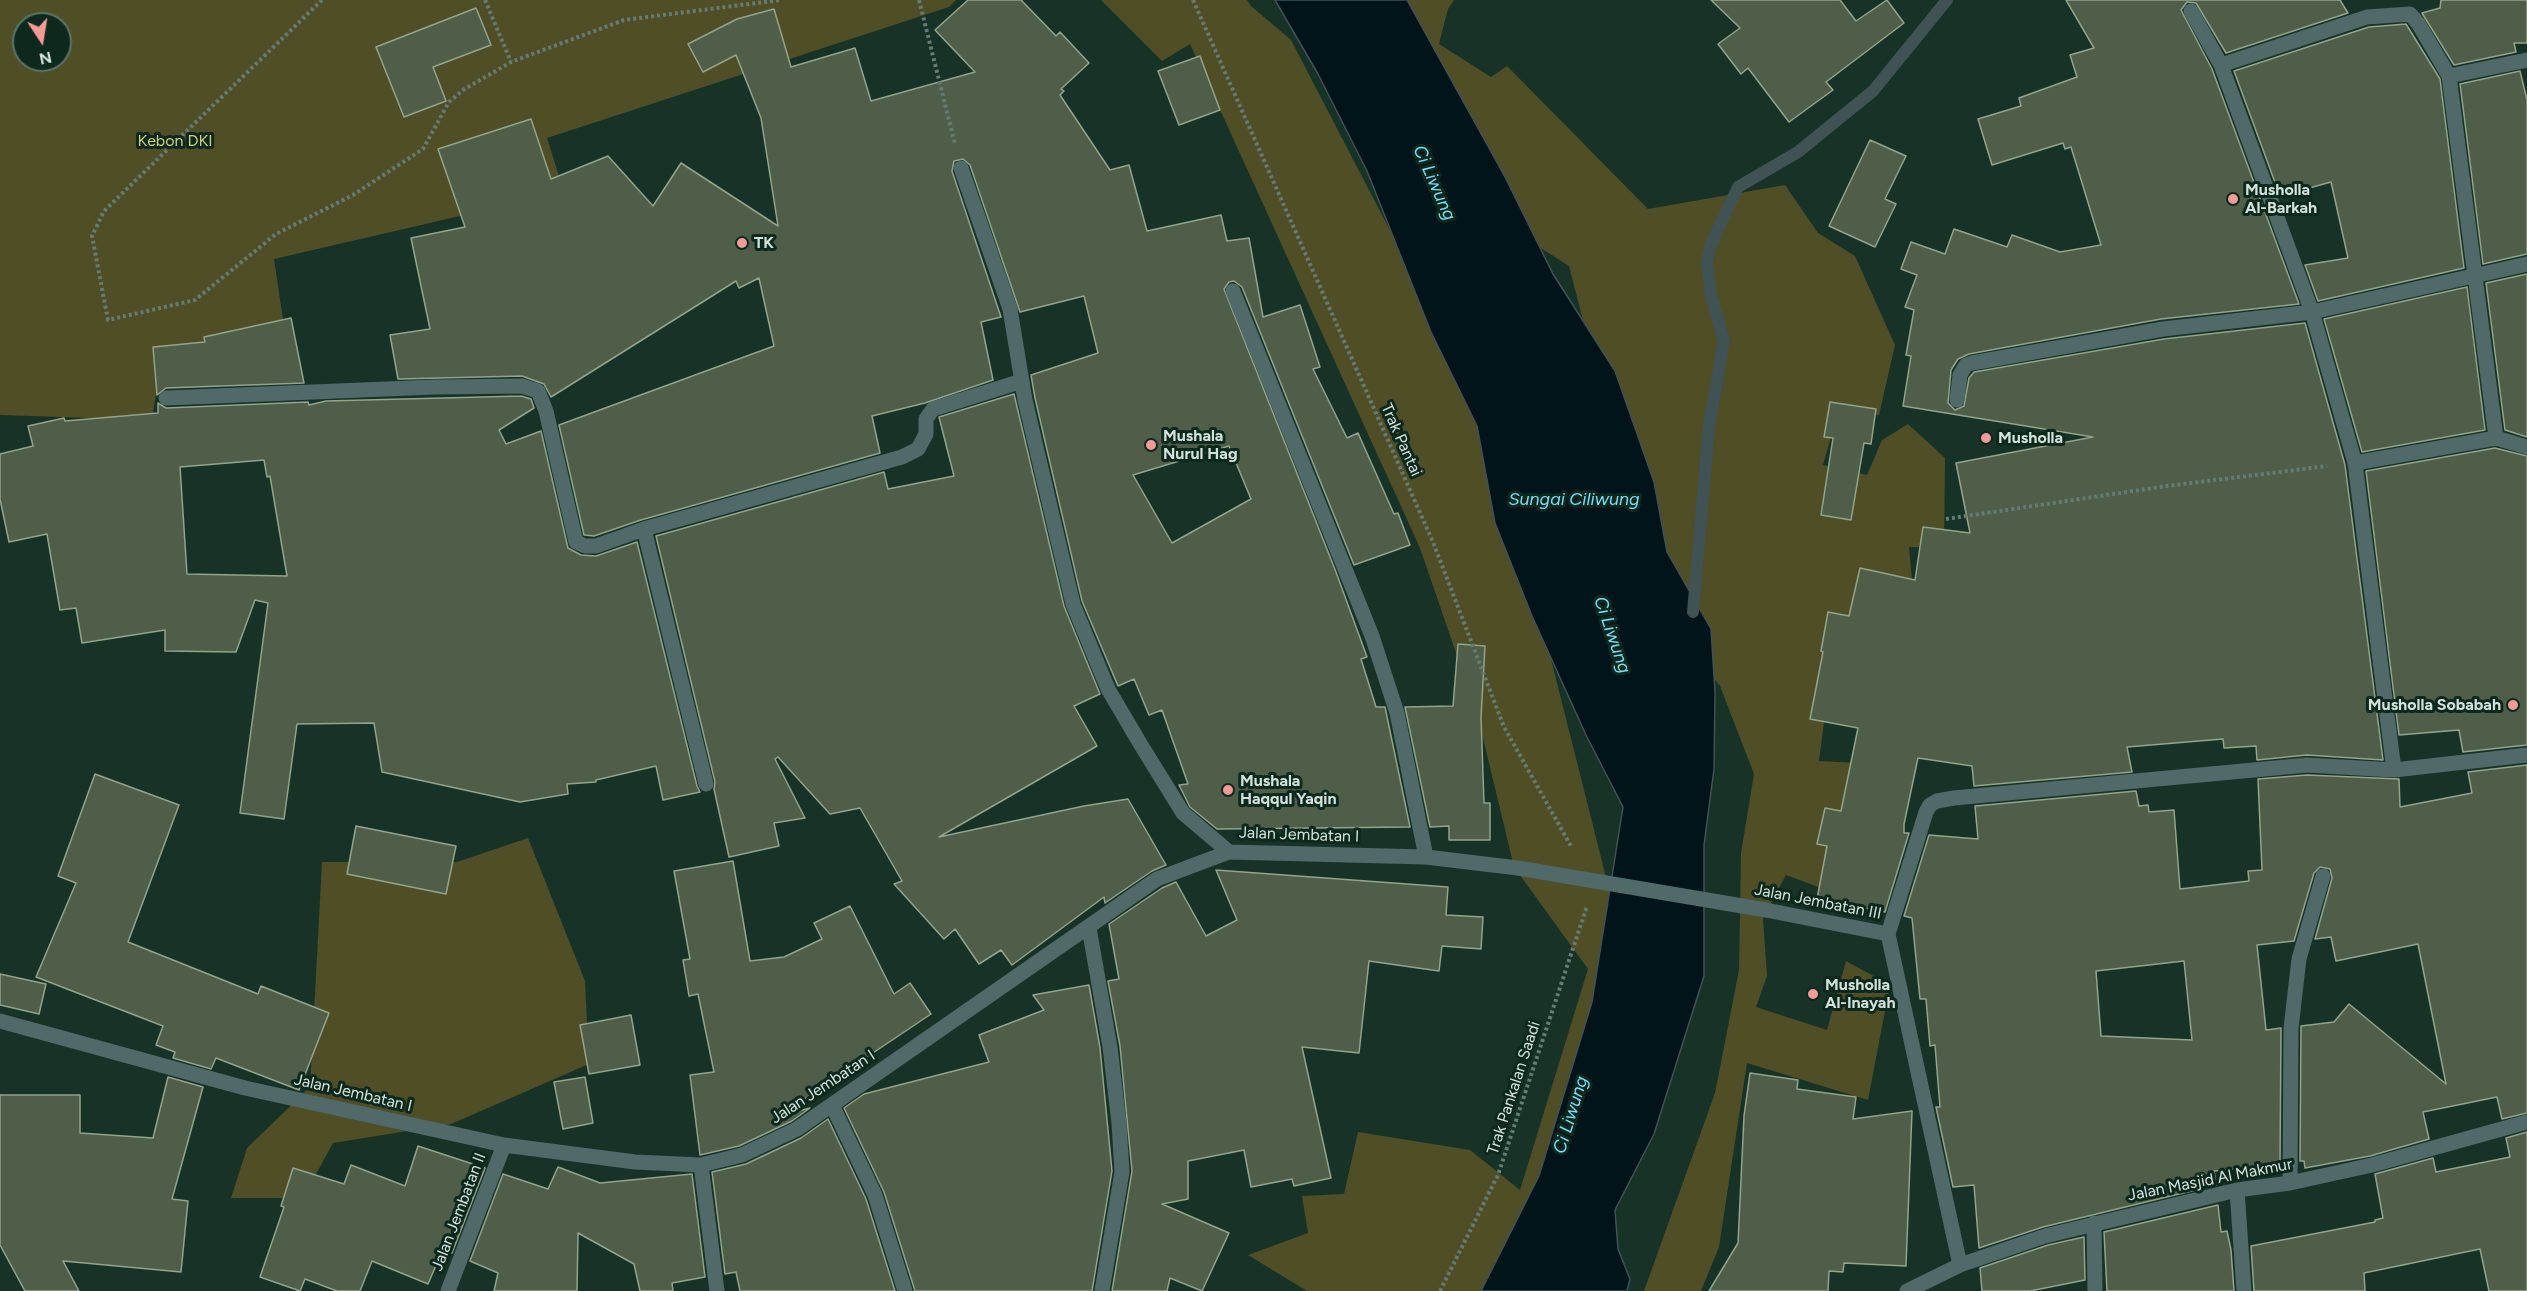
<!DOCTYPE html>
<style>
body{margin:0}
#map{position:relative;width:2527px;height:1291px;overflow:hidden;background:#173327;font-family:Figtree,sans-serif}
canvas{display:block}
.north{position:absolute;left:12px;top:12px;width:60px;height:60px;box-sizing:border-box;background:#0d291e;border:2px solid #5c736a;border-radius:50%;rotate:168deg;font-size:16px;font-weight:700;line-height:24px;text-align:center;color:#d3e3db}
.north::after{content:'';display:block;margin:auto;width:21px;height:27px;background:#f59b97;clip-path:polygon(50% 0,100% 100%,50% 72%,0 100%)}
</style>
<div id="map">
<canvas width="2527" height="1291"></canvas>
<div class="north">N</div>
</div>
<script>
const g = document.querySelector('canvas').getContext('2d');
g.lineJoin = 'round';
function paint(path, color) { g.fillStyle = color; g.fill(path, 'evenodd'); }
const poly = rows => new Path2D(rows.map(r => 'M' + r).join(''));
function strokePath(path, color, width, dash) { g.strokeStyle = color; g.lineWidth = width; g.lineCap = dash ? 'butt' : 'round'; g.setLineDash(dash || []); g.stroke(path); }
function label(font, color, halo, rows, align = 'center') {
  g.font = font + ' Figtree,sans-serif'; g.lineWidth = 6; g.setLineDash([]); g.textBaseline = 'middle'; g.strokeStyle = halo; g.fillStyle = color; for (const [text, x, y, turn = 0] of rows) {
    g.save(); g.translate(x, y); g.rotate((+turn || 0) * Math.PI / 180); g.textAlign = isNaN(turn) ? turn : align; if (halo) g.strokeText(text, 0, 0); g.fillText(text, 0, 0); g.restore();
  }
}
paint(poly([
 [0,0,956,0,949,7,547,138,564,192,274,259,287,346,162,355,152,420,0,415],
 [24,24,60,24,60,60,24,60],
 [1101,0,1247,0,1251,6,1291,40,1472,388,1534,592,1611,897,1638,948,1522,1291,1307,1291,1248,1255,1308,1233,1302,1196,1344,1194,1358,1132,1470,1150,1520,1190,1588,969,1514,867,1478,717,1420,548,1190,44,1162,61],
 [1382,0,1454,0,1448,9,1439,44,1491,77,1507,66,1648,209,1785,185,1818,233,1855,256,1895,345,1879,415,1838,413,1823,465,1867,475,1882,440,1908,424,1945,458,1944,548,1909,547,1913,590,1827,699,1819,761,1857,763,1824,889,1786,875,1763,918,1767,976,1756,1007,1827,1030,1846,961,1890,985,1868,1100,1747,1063,1719,1247,1701,1291,1644,1291,1715,1093,1739,970,1741,853,1754,774,1720,686,1648,599,1617,452,1569,266,1497,220],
 [528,838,585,981,589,1064,451,1124,333,1143,303,1198,231,1198,247,1148,310,1087,322,862,457,862]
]), '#4f4e27');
const water = poly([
 [1275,0,1407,0,1505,177,1553,274,1615,371,1654,482,1667,552,1711,629,1715,692,1714,769,1704,845,1704,976,1654,1134,1615,1210,1618,1249,1630,1279,1627,1291,1481,1291,1539,1176,1592,1002,1623,807,1586,735,1532,616,1495,523,1477,426,1431,332,1367,171,1318,74,1275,0]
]);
paint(water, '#02141a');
strokePath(water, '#415254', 1.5);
strokePath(poly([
 [1693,612,1709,426,1724,341,1711,295,1707,261,1711,244,1738,187,1798,152,1873,91,1947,0]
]), '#415254', 12);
const building = poly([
 [968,0,1021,0,1056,36,1060,32,1089,63,1061,89,1064,91,1060,95,1110,170,1129,165,1147,231,1221,215,1227,241,1249,238,1263,317,1300,305,1320,367,1313,369,1347,438,1358,433,1394,514,1398,513,1410,545,1354,565,1242,287,1234,281,1229,282,1224,289,1336,572,1367,657,1361,659,1376,707,1385,707,1410,827,1217,829,1190,807,1179,785,1188,784,1162,710,1149,715,1134,679,1118,686,1082,601,1035,398,1031,375,1098,353,1084,296,1020,312,970,165,963,159,954,161,952,171,1001,317,981,322,993,380,925,403,872,416,880,453,641,520,594,536,584,535,559,425,774,346,759,278,739,288,736,281,551,397,544,384,522,376,398,379,390,335,430,329,411,238,465,227,438,149,531,119,551,179,608,156,653,206,681,163,778,226,761,118,736,55,703,72,688,44,737,19,774,9,791,67,855,48,871,101,975,72,935,30,968,0],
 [1229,446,1251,499,1172,543,1133,475,1229,446],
 [1711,0,1840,0,1856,21,1887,0,1904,23,1826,82,1833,90,1789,122,1748,68,1741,74,1718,44,1740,28,1711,0],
 [2066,0,2340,0,2348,13,2226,53,2196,3,2187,2,2181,10,2212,69,2299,304,2161,319,1969,354,1958,359,1951,370,1948,403,1955,410,1964,406,1969,378,1974,372,2164,339,2305,323,2345,465,2383,760,2307,755,2257,760,2256,746,2224,748,2223,739,2127,747,2132,772,1974,786,1972,766,1918,758,1904,824,1904,833,1909,833,1885,912,1817,899,1827,846,1817,844,1825,808,1841,811,1858,728,1810,719,1823,652,1821,651,1828,612,1849,616,1860,568,1915,580,1923,527,1970,533,1956,463,2093,437,1903,406,1911,356,1906,355,1914,310,1905,307,1917,275,1901,269,1911,242,1945,254,1954,229,2007,247,2012,235,2060,252,2101,245,2071,147,2065,149,2063,143,1992,165,1978,119,2021,106,2019,98,2077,77,2070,55,2094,48,2066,0],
 [2441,0,2527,0,2527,43,2514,43,2516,52,2454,65,2422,13,2440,8,2441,0],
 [476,8,491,45,433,67,446,101,404,117,376,47,476,8],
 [2406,24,2440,79,2464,268,2318,301,2305,265,2348,258,2331,182,2280,196,2234,71,2369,27,2406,24],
 [1200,56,1220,110,1179,125,1158,71,1200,56],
 [2520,71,2527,100,2527,254,2483,264,2460,84,2520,71],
 [1870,140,1906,156,1885,199,1896,204,1875,247,1829,226,1870,140],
 [2527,274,2527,437,2505,430,2486,283,2527,274],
 [2467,287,2485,430,2362,452,2324,319,2467,287],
 [291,318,304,383,166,388,157,395,153,347,205,342,204,337,291,318],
 [1014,394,1064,606,1100,694,1074,706,1097,746,939,837,1084,806,1128,799,1166,865,1152,871,1105,903,1104,897,1012,965,1001,950,979,964,955,929,944,939,894,884,902,881,860,808,830,814,778,757,775,759,805,818,774,823,779,846,729,857,714,789,715,782,656,536,884,472,888,489,954,476,939,417,1014,394],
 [521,396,531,399,534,408,499,430,506,444,541,431,568,548,581,555,596,556,637,542,697,786,700,792,663,800,656,766,596,780,596,782,567,784,568,794,520,802,382,772,374,723,297,724,284,819,240,813,268,603,255,600,236,652,165,651,165,630,82,643,76,608,60,610,47,534,9,542,0,499,0,454,33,446,28,426,64,418,65,421,158,413,158,403,166,408,308,402,309,405,326,401,521,396],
 [264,460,267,477,270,476,287,576,187,574,180,467,264,460],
 [1830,402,1876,409,1871,444,1864,443,1851,520,1821,515,1833,438,1824,437,1830,402],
 [2495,448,2527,456,2527,745,2463,752,2459,730,2399,735,2366,471,2495,448],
 [1458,644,1485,646,1481,717,1484,803,1490,803,1490,840,1449,840,1449,826,1430,827,1405,707,1453,706,1458,644],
 [2527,765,2527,1113,2502,1119,2497,1097,2423,1112,2429,1139,2370,1156,2305,1168,2304,1161,2300,1161,2301,1026,2334,1022,2349,1004,2446,1084,2418,944,2336,961,2331,937,2315,939,2332,878,2330,869,2320,867,2314,873,2294,941,2257,945,2266,1030,2281,1028,2280,1164,2214,1171,2216,1185,2043,1227,1979,1248,1974,1185,1953,1187,1936,1107,1940,1107,1935,1045,1930,1046,1926,999,1920,999,1912,918,1904,916,1929,835,1978,839,1975,806,2136,791,2139,806,2148,805,2149,812,2174,810,2180,889,2249,881,2248,871,2262,870,2258,779,2307,775,2399,779,2400,807,2472,793,2468,772,2527,765],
 [2184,961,2192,1040,2101,1036,2096,971,2184,961],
 [95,774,179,805,128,942,258,994,261,986,329,1013,299,1090,216,1058,211,1069,173,1058,175,1052,156,1045,163,1026,36,977,76,883,58,876,95,774],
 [356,826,456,846,446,894,347,874,356,826],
 [733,861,750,961,784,957,822,939,814,923,850,906,894,994,910,983,931,1014,779,1116,810,1108,792,1121,739,1146,700,1155,690,1075,714,1072,698,994,689,996,683,960,690,959,674,871,733,861],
 [1216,870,1448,887,1446,915,1483,917,1481,949,1442,946,1439,971,1369,961,1359,1053,1302,1047,1331,1178,1294,1186,1292,1179,1251,1187,1244,1150,1188,1161,1188,1199,1162,1204,1229,1233,1202,1291,1170,1278,1167,1291,1112,1291,1132,1171,1120,1046,1108,981,1119,979,1109,924,1162,888,1176,882,1206,936,1237,920,1216,870],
 [0,974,46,984,39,1014,0,1005,0,974],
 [1089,985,1100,1048,1112,1171,1092,1291,915,1291,884,1192,844,1108,864,1094,989,1062,979,1035,1044,1010,1033,995,1089,985],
 [631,1015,640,1065,589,1074,580,1025,631,1015],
 [1750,1073,1798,1080,1797,1089,1856,1097,1853,1119,1912,1111,1906,1266,1844,1263,1843,1272,1829,1271,1828,1291,1709,1291,1738,1243,1744,1116,1750,1073],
 [168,1077,203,1087,172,1199,188,1201,181,1272,63,1261,79,1291,25,1291,0,1245,0,1095,80,1095,80,1133,153,1138,168,1077],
 [585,1077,593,1123,563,1129,554,1082,585,1077],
 [828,1119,866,1199,895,1291,740,1291,736,1272,725,1274,712,1172,746,1164,801,1138,828,1119],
 [2527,1132,2527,1291,2489,1291,2480,1249,2364,1273,2365,1291,2254,1291,2251,1246,2375,1222,2375,1220,2383,1218,2375,1174,2433,1158,2436,1172,2510,1157,2506,1138,2527,1132],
 [418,1146,485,1168,452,1253,443,1249,428,1284,372,1261,360,1291,337,1291,305,1279,300,1291,260,1277,284,1207,281,1206,293,1168,344,1184,351,1165,405,1186,418,1146],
 [558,1167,600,1183,692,1174,705,1277,672,1283,673,1291,640,1291,634,1264,578,1233,577,1291,494,1291,498,1273,470,1261,503,1174,548,1189,558,1167],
 [2218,1205,2221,1232,2227,1231,2231,1250,2234,1291,2107,1291,2104,1232,2218,1205],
 [2084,1237,2085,1280,2030,1291,1982,1291,1980,1268,2048,1245,2084,1237]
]);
paint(building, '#4e5e48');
strokePath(building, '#93a48b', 1.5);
strokePath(poly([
 [322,0,104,211,92,236,108,320,195,300,276,234,353,195,423,149,449,102,463,90,511,62,624,20,780,0],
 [485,0,511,62],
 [919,0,955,144],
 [1193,0,1433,542,1504,727,1572,848],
 [1946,519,2167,486,2327,466],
 [1440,1291,1498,1175,1587,906]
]), '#657c72', 4, [3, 3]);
strokePath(poly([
 [2191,11,2221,65,2367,17,2410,14,2418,23,2449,76,2496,438],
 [2221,65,2312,312,2355,463,2394,770],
 [2449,76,2527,60],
 [961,168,1010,309,1025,400,1073,604,1108,689,1141,745,1183,813,1229,852],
 [1233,291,1372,636,1397,713,1426,857],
 [166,398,435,387,522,386,538,391,546,411,576,542,585,546,596,546,644,529,902,457,918,449,926,434,926,419,933,409,1022,381],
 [1957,400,1960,375,1966,365,1972,363,2163,329,2312,312,2527,264],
 [2355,463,2496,438,2527,447],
 [644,529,706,784],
 [1089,928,1110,1047,1119,1123,1122,1172,1102,1291],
 [0,1021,245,1088,504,1145,635,1162,701,1165,742,1155,797,1129,1157,879,1229,852,1426,857,1518,868,1766,910,1888,934],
 [832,1105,875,1195,905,1291],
 [701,1165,717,1291],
 [2290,1183,2291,1028,2299,959,2323,876],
 [2237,1190,2244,1291],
 [2094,1223,2095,1291],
 [1960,1265,1888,934,1926,812,1930,805,1937,801,1954,798,2307,765,2394,770,2527,755],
 [448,1291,504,1145],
 [1907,1291,1960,1265,2045,1236,2237,1190,2290,1183,2372,1165,2527,1122]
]), '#4f6a69', 15);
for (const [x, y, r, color] of [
 [2233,199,6,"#f59b97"],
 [742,243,6,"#f59b97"],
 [1986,438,6,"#f59b97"],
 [1151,445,6,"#f59b97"],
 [2513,705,6,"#f59b97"],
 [1228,790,6,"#f59b97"],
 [1813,994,6,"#f59b97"]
]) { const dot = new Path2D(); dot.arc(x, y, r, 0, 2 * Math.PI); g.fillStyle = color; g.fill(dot); strokePath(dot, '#0d291e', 2); }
label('16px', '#d0cf81', '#0d291e', [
 ["Kebon DKI",175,141]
]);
label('bold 16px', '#d3e3db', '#0d291e', [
 ["Musholla",2245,190],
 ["Al-Barkah",2245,208],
 ["TK",754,243],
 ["Mushala",1163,436],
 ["Nurul Hag",1163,454],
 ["Musholla",1998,438],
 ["Musholla Sobabah",2501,705,"right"],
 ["Mushala",1240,781],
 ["Haqqul Yaqin",1240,799],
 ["Musholla",1825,985],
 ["Al-Inayah",1825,1003]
], 'left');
label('16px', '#d3e3db', '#0d291e', [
 ["Trak Pantai",1401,440,66],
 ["Jalan Jembatan I",1299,835,2],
 ["Jalan Jembatan III",1818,902,11],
 ["Jalan Jembatan I",823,1087,-33],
 ["Trak Pankalan Saadi",1514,1088,-72],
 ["Jalan Jembatan I",353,1093,13],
 ["Jalan Masjid Al Makmur",2210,1180,-11],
 ["Jalan Jembatan II",459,1212,-69]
]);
label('italic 18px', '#7ddcfc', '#0d291e', [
 ["Ci Liwung",1434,183,66],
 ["Sungai Ciliwung",1574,500],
 ["Ci Liwung",1612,635,71],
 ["Ci Liwung",1571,1115,-73]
]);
</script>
